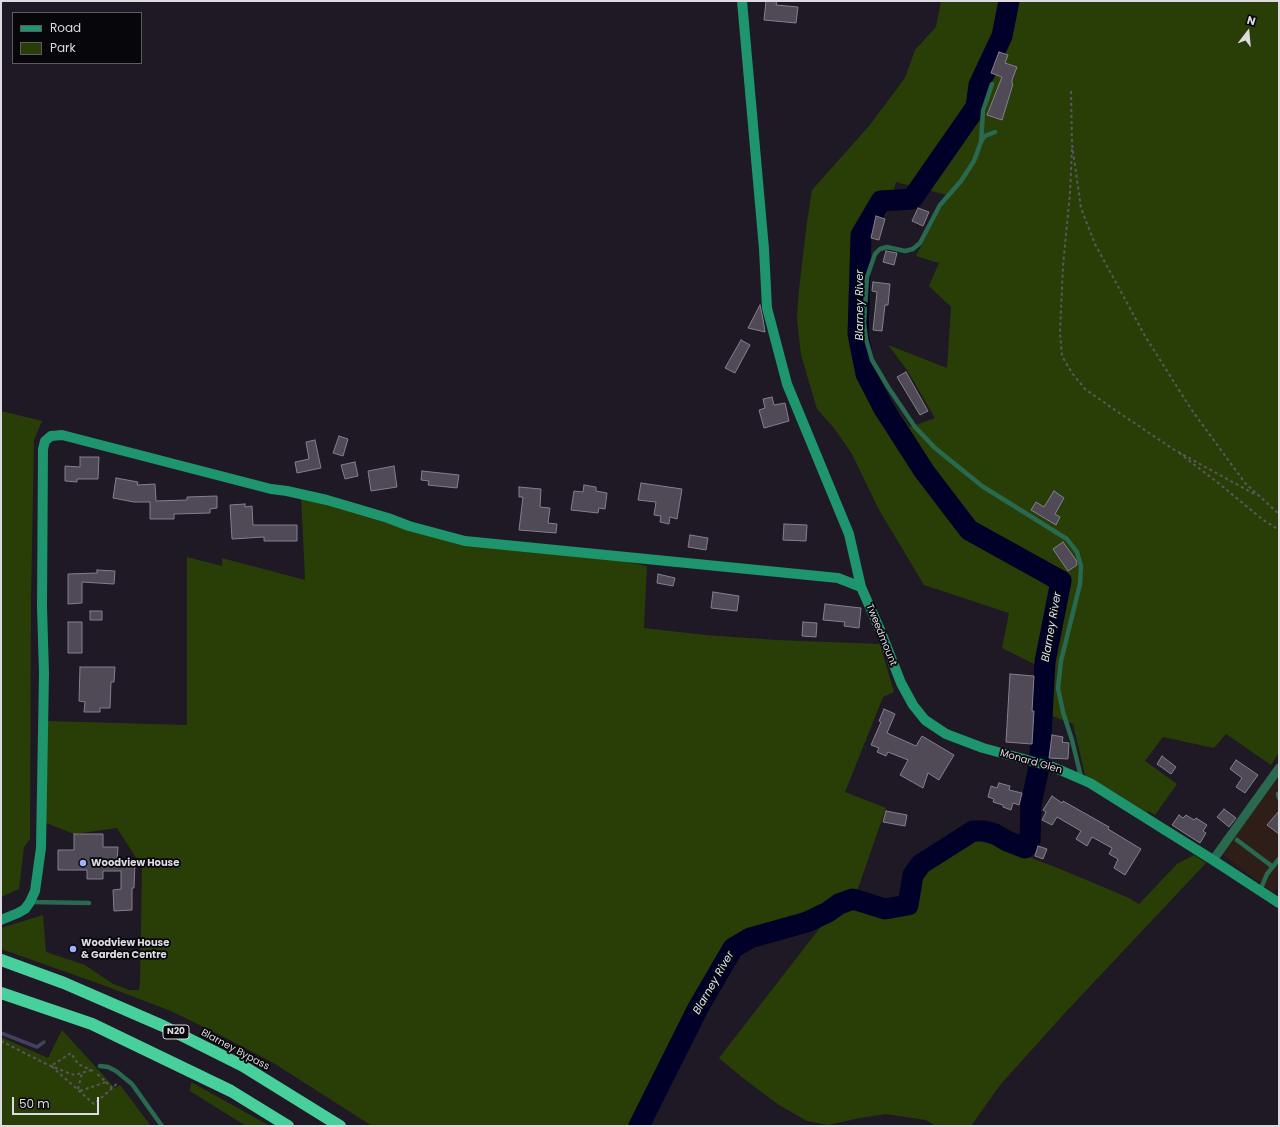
<!DOCTYPE html>
<style>
body{margin:0}
#map{position:relative;width:1280px;height:1127px;overflow:hidden;background:#1e1924;font-family:Poppins,sans-serif}
canvas{display:block}
.frame{position:absolute;inset:0;border:2px solid #dddae2;pointer-events:none}
.legend{position:absolute;left:12px;top:12px;width:130px;height:52px;box-sizing:border-box;background:#07060a;border:1px solid #5d5b60;margin:0;padding:5px 7px;list-style:none;font-size:12px;color:#dddae2}
.legend li{display:flex;align-items:center;gap:8px;height:20px}
.legend b{width:20px;border:1px solid #5d5b60}
.north{position:absolute;left:1228px;top:12px;width:40px;height:40px;-webkit-text-stroke:3px #07060a;paint-order:stroke;rotate:16deg;font-size:11px;font-weight:700;line-height:16px;text-align:center;color:#dddae2}
.north::after{content:'';display:block;margin:auto;width:14px;height:18px;background:#dddae2;clip-path:polygon(50% 0,100% 100%,50% 72%,0 100%)}
.scale{position:absolute;left:12px;top:1097px;width:87px;height:18px;box-sizing:border-box;border:2px solid #dddae2;border-top:0;padding-left:5px;font-size:12px;line-height:14px;white-space:nowrap;color:#dddae2;-webkit-text-stroke:3px #07060a;paint-order:stroke}
</style>
<div id="map">
<canvas width="1280" height="1127"></canvas>
<div class="frame"></div>
<ul class="legend">
<li><b style="height:5px;background:#1e956c"></b>Road</li>
<li><b style="height:11px;background:#293e07"></b>Park</li>
</ul>
<div class="north">N</div>
<div class="scale">50 m</div>
</div>
<script>
const g = document.querySelector('canvas').getContext('2d');
g.lineJoin = 'round';
function paint(path, color) { g.fillStyle = color; g.fill(path, 'evenodd'); }
const poly = rows => new Path2D(rows.map(r => 'M' + r).join(''));
function strokePath(path, color, width, dash) { g.strokeStyle = color; g.lineWidth = width; g.lineCap = dash ? 'butt' : 'round'; g.setLineDash(dash || []); g.stroke(path); }
function label(font, color, halo, rows, align = 'center') {
  g.font = font + ' Poppins,sans-serif'; g.lineWidth = 3.5; g.setLineDash([]); g.textBaseline = 'middle'; g.strokeStyle = halo; g.fillStyle = color; for (const [text, x, y, turn = 0] of rows) {
    g.save(); g.translate(x, y); g.rotate((+turn || 0) * Math.PI / 180); g.textAlign = isNaN(turn) ? turn : align; if (halo) g.strokeText(text, 0, 0); g.fillText(text, 0, 0); g.restore();
  }
}
paint(poly([
 [1279,776,1279,884,1273,893,1222,854]
]), '#2f1e17');
paint(poly([
 [941,1,1279,1,1279,752,1271,765,1226,734,1214,748,1163,737,1145,761,1177,784,1155,815,1148,811,1148,813,1085,775,1073,724,1037,710,1038,666,1002,648,1009,613,924,585,878,508,852,454,834,428,817,409,801,355,797,318,799,289,807,222,812,190,869,126,905,78,915,50,936,27],
 [896,182,947,195,916,256,939,263,929,286,951,307,947,368,888,345,907,370,935,418,910,427,875,377,861,333,863,276,870,237,875,214,886,216],
 [1,411,42,421,34,440,31,600,30,839,24,847,19,889,1,897],
 [301,494,465,541,578,552,647,566,644,628,705,635,777,640,880,644,894,692,883,697,845,792,886,808,856,894,828,912,807,922,750,938,733,948,688,1028,639,1126,372,1126,272,1062,224,1037,171,1011,100,984,1,949,1,928,43,915,46,952,85,965,113,984,129,990,139,990,140,981,142,867,117,828,74,834,41,821,48,721,187,725,187,557,222,566,222,558,305,580],
 [971,840,984,840,996,843,1023,855,1058,868,1129,898,1139,904,1177,864,1194,855,1206,863,1063,1015,1000,1085,971,1126,936,1126,926,1120,885,1114,860,1118,828,1125,807,1121,779,1105,743,1078,719,1058,826,920,839,906,881,914,906,912,913,907,916,884,927,870,947,851],
 [62,1030,115,1088,120,1085,151,1126,1,1126,1,1037,48,1058],
 [191,1082,270,1126,246,1126,190,1091]
]), '#293e07');
strokePath(poly([
 [1,1033,37,1047,44,1042]
]), '#424160', 3.5);
strokePath(poly([
 [639,1126,698,1008,733,948,750,938,807,922,828,912,839,904,853,899,885,909,908,905,913,875,921,864,973,831,984,831,995,834,1007,841,1025,848,1030,841,1031,804,1038,772,1040,755,1045,662,1061,581,969,530,924,471,883,407,866,374,858,334,861,235,881,201,912,199,976,107,979,85,1002,36,1009,1]
]), '#000028', 21);
const building = poly([
 [766,1,777,1,776,5,798,7,796,23,764,20,766,1],
 [999,52,1008,55,1005,63,1017,67,1012,80,1012,84,1013,84,1002,120,987,115,1002,77,991,73,999,52],
 [918,208,929,212,923,226,912,221,918,208],
 [876,216,885,219,879,240,871,238,876,216],
 [886,251,897,253,894,265,883,262,886,251],
 [873,282,890,284,888,305,885,305,882,331,873,330,877,292,872,291,873,282],
 [760,305,763,319,765,332,748,328,760,305],
 [741,340,750,345,735,373,725,368,741,340],
 [906,372,928,411,920,415,897,377,906,372],
 [772,397,774,405,785,403,789,421,764,428,759,410,765,408,763,399,772,397],
 [339,436,348,439,343,456,333,453,339,436],
 [315,440,321,468,297,473,295,462,309,459,306,442,315,440],
 [80,457,99,457,98,479,77,479,77,482,65,481,65,466,80,467,80,457],
 [355,462,358,476,345,479,341,465,355,462],
 [394,466,397,487,371,491,368,471,394,466],
 [422,471,459,475,457,488,428,485,429,481,421,480,422,471],
 [116,478,138,482,137,485,155,484,156,501,187,500,187,497,217,496,217,508,210,509,210,513,174,514,174,519,150,519,150,502,134,502,113,498,116,478],
 [641,483,682,489,677,519,670,517,669,524,660,522,661,516,654,515,656,502,638,500,641,483],
 [584,485,596,487,596,491,607,493,605,509,599,508,598,513,571,510,574,491,583,492,584,485],
 [519,487,541,489,540,507,550,508,548,523,557,524,556,533,519,530,523,497,519,497,519,487],
 [1054,491,1064,498,1055,514,1060,517,1056,525,1031,510,1036,502,1044,507,1054,491],
 [245,504,245,507,252,506,253,525,297,525,297,541,264,541,264,537,232,539,230,505,245,504],
 [784,524,807,525,806,541,783,540,784,524],
 [690,535,708,538,706,550,688,547,690,535],
 [1063,542,1076,560,1077,565,1068,571,1053,549,1063,542],
 [97,570,115,571,114,584,82,582,82,603,68,604,68,574,97,573,97,570],
 [658,574,675,578,673,586,657,583,658,574],
 [713,592,739,596,737,611,711,608,713,592],
 [825,604,861,608,859,628,844,626,845,622,823,620,825,604],
 [90,611,102,611,102,620,90,620,90,611],
 [68,622,82,622,82,653,68,653,68,622],
 [803,622,817,623,816,637,802,636,803,622],
 [80,667,115,667,114,682,111,682,110,708,100,708,100,712,84,712,85,702,79,701,80,667],
 [1010,674,1034,676,1032,711,1034,711,1032,744,1006,742,1010,674],
 [884,709,895,714,887,733,916,746,922,736,954,755,939,780,928,773,923,788,900,775,908,760,888,752,886,756,877,752,879,748,871,745,881,722,879,721,884,709],
 [1052,735,1063,737,1062,742,1069,743,1068,759,1049,758,1052,735],
 [1162,756,1176,767,1171,774,1157,764,1162,756],
 [1236,760,1258,775,1245,793,1236,787,1242,778,1230,769,1236,760],
 [999,783,1010,786,1009,790,1022,793,1019,805,1013,803,1011,810,1003,807,1003,805,993,802,994,799,988,797,991,786,997,788,999,783],
 [1052,796,1062,803,1063,801,1109,827,1108,829,1141,849,1125,875,1114,868,1118,859,1109,854,1112,848,1092,837,1087,846,1076,839,1081,831,1057,817,1052,825,1042,820,1046,812,1043,810,1052,796],
 [1224,809,1236,818,1229,827,1217,817,1224,809],
 [886,811,907,815,905,826,883,822,886,811],
 [1279,811,1279,834,1267,825,1279,811],
 [1179,815,1183,818,1186,815,1194,820,1196,818,1207,825,1203,831,1206,833,1200,843,1172,825,1179,815],
 [74,834,103,834,103,847,118,847,117,861,135,862,134,888,132,888,132,910,114,911,113,890,121,889,121,871,103,871,103,879,87,879,87,870,58,870,58,850,74,850,74,834],
 [1038,846,1047,849,1043,859,1035,856,1038,846]
]);
paint(building, '#504a57');
strokePath(building, '#857f8e', 1);
strokePath(poly([
 [1071,91,1072,144,1081,208,1095,244,1145,336,1191,409,1245,483,1279,514],
 [1072,149,1070,193,1063,266,1060,333,1062,356,1072,373,1085,389,1115,410,1173,449,1256,495],
 [1179,453,1217,482,1262,519,1279,530],
 [1,1041,46,1064,71,1074,75,1075,91,1070],
 [93,1071,78,1064,71,1053,51,1066,94,1104,119,1082],
 [106,1082,112,1088],
 [78,1089,82,1073],
 [80,1091,106,1082,97,1074]
]), '#5b5660', 2, [3, 3]);
strokePath(poly([
 [992,84,983,111,981,142,974,161,961,181,940,205,920,243,913,249,905,251,887,247,880,249,875,254,867,277,864,323,866,339,872,360,888,387,915,427,935,448,982,486,1067,539,1077,552,1081,566,1080,584,1061,661,1058,688,1063,712,1072,740,1081,777],
 [982,140,985,136,995,132],
 [1278,794,1279,798],
 [1237,840,1273,867],
 [1260,891,1267,874,1279,859],
 [30,902,89,903],
 [100,1066,108,1067,116,1071,132,1084,162,1126]
]), '#28694f', 4.5);
strokePath(poly([
 [1213,860,1279,768]
]), '#28694f', 9);
strokePath(poly([
 [742,1,764,249,767,308,787,384,849,534,861,587,881,632,901,683,913,705,925,720,946,734,983,748,1053,767,1090,783,1213,860,1279,903],
 [1,920,18,913,25,909,30,902,35,891,41,848,44,673,42,607,43,449,45,441,51,436,62,435,271,489,287,491,327,500,388,518,409,526,465,541,838,578,861,587]
]), '#1e956c', 10);
strokePath(poly([
 [1,960,64,983,163,1026,243,1066,340,1126],
 [1,993,92,1024,231,1091,288,1126]
]), '#48d09c', 12);
for (const [x, y, r, color] of [
 [83,863,4,"#a1b2fd"],
 [73,949,4,"#a1b2fd"]
]) { const dot = new Path2D(); dot.arc(x, y, r, 0, 2 * Math.PI); g.fillStyle = color; g.fill(dot); strokePath(dot, '#07060a', 1.5); }
for (const [x, y, w] of [
 [176,1032,26]
]) { const box = new Path2D(); box.roundRect(x - w / 2, y - 7, w, 14, 3); g.fillStyle = '#07060a'; g.fill(box); strokePath(box, '#dddae2', 1); }
label('bold 9px', '#dddae2', null, [
 ["N20",176,1032]
]);
label('10px', '#dddae2', '#07060a', [
 ["Tweedmount",881,635,68],
 ["Monard Glen",1031,762,16],
 ["Blarney Bypass",235,1050,28]
]);
label('bold 10px', '#dddae2', '#07060a', [
 ["Woodview House",91,863],
 ["Woodview House",81,943],
 ["& Garden Centre",81,955]
], 'left');
label('italic 11px', '#d7e5f7', '#07060a', [
 ["Blarney River",860,305,-90],
 ["Blarney River",1052,627,-80],
 ["Blarney River",714,983,-60]
]);
</script>
